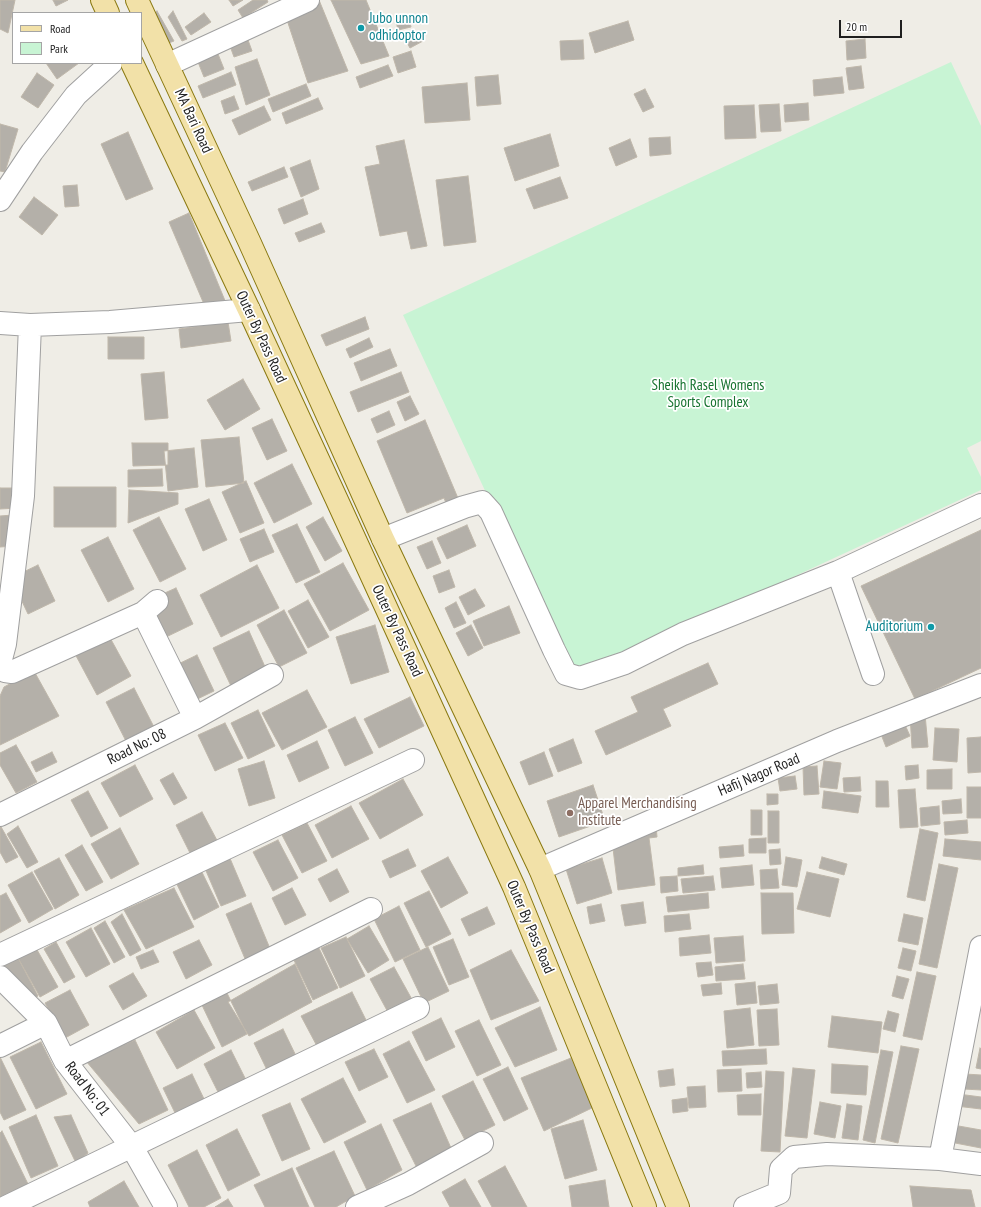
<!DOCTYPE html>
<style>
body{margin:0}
#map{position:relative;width:981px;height:1207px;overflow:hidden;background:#efede6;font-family:"PT Sans Narrow",sans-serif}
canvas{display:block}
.legend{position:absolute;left:12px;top:12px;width:130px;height:52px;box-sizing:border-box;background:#fff;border:1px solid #a5a5a5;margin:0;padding:5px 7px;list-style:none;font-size:12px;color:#1f1f1f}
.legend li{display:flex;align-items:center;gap:8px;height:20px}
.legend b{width:20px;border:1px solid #a5a5a5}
.scale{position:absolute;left:839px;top:20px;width:63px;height:18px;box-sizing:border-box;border:2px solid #1f1f1f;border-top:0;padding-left:5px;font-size:12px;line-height:14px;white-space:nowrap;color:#1f1f1f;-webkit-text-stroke:3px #fff;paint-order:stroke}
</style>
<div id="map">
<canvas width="981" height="1207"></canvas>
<ul class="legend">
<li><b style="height:5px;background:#f2e1a8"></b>Road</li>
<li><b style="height:11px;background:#c8f4d4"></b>Park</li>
</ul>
<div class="scale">20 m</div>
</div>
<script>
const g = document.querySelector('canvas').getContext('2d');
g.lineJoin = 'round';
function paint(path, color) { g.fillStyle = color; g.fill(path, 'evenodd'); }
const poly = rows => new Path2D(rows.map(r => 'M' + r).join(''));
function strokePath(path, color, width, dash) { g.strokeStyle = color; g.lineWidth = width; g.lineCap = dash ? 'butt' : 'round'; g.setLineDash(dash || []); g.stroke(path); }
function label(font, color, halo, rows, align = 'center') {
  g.font = font + ' "PT Sans Narrow",sans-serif'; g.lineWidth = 3.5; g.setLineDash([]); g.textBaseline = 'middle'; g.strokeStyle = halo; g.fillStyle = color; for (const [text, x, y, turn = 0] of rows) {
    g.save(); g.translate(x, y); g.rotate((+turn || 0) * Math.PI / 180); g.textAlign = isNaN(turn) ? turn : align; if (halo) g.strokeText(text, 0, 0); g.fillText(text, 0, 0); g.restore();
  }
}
paint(poly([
 [951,62,981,126,981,441,967,448,981,477,981,490,573,679,403,315]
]), '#c8f4d4');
const building = poly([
 [0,0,15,0,8,33,0,29,0,0],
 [53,0,68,0,56,6,53,0],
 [229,0,243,0,233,6,229,0],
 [253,0,267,0,268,2,243,18,238,10,253,0],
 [319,0,348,71,308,83,286,17,319,0],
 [331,0,366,0,389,56,361,64,331,0],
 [157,11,174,41,166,44,152,15,157,11],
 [173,11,187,39,182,41,168,17,173,11],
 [204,13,211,22,191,35,185,27,204,13],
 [409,18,411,27,398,30,396,21,409,18],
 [628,21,634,40,595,53,589,33,628,21],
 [420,35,423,41,410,48,406,41,420,35],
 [865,39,866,58,847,60,846,41,865,39],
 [248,40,252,51,234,57,230,46,248,40],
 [583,40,584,59,561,60,560,41,583,40],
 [411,51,416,67,398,73,393,57,411,51],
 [218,54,224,69,204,77,198,62,218,54],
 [257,59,270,95,246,105,235,67,257,59],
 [46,63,79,63,57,79,46,63],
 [388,65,393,76,360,88,356,77,388,65],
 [861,66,864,88,849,90,846,68,861,66],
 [231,72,236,85,203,98,198,86,231,72],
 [37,73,54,85,38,108,21,97,37,73],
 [498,75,501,104,477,106,475,77,498,75],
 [842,77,844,93,814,96,813,80,842,77],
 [467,83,470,120,425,123,422,87,467,83],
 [306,84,311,96,273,112,268,99,306,84],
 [645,89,654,107,643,112,634,94,645,89],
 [234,96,239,109,225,114,221,101,234,96],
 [318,98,323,109,286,124,282,113,318,98],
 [808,103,809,120,785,122,784,105,808,103],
 [779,104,781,131,761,132,759,105,779,104],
 [754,105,756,138,725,139,724,106,754,105],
 [264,106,271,120,239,135,232,120,264,106],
 [0,124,18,129,5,172,0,171,0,124],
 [128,132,153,189,126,200,101,144,128,132],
 [550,134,559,166,515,181,504,148,550,134],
 [670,137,671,154,650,156,649,138,670,137],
 [630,139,637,157,616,166,609,148,630,139],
 [404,140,427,246,411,249,407,231,380,236,365,167,380,164,376,146,404,140],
 [310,160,319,189,301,197,290,168,310,160],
 [284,167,288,177,252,191,248,182,284,167],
 [468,176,476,242,444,246,436,180,468,176],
 [560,177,568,198,534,209,526,189,560,177],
 [77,185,79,206,65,207,63,186,77,185],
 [34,197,58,215,42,235,19,217,34,197],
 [303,199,308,214,284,224,278,209,303,199],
 [189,213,228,308,209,316,169,222,189,213],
 [321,223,325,232,299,242,295,233,321,223],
 [365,317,369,329,326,346,321,335,365,317],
 [228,322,231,341,181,348,179,329,228,322],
 [108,337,144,337,144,359,108,359,108,337],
 [369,338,373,347,350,358,346,349,369,338],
 [390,349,397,366,361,381,354,363,390,349],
 [164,372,168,418,145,420,141,374,164,372],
 [401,372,409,392,358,412,350,392,401,372],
 [243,379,260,409,225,430,207,400,243,379],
 [410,396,419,414,405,421,397,402,410,396],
 [389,411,395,425,377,433,371,419,389,411],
 [272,419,287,451,267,460,252,428,272,419],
 [425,420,460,503,448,508,444,498,407,513,377,441,425,420],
 [239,437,244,483,206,487,201,440,239,437],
 [132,443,168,443,168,465,133,466,132,443],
 [194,448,198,487,168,491,164,451,194,448],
 [292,464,312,504,274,523,254,483,292,464],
 [162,469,163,486,128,487,128,470,162,469],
 [246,481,264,523,240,533,222,492,246,481],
 [54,487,116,487,116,527,54,527,54,487],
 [0,488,17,488,18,508,0,509,0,488],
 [129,490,178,493,178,504,128,523,129,490],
 [209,499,227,540,203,551,185,509,209,499],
 [13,515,14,546,0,547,0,516,13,515],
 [159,517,186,569,160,582,133,530,159,517],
 [323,517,342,551,325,561,306,527,323,517],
 [297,524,320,572,296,583,272,535,297,524],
 [467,525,476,546,447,559,437,538,467,525],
 [264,529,274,552,250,562,240,539,264,529],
 [981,530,981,668,915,699,861,586,981,530],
 [108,537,134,589,108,602,81,550,108,537],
 [432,541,441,563,427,569,417,547,432,541],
 [343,563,369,610,330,631,304,584,343,563],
 [38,565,55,601,28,614,11,578,38,565],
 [257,565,279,608,221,637,200,595,257,565],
 [449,570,455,587,439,593,433,576,449,570],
 [176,588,193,624,166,637,149,600,176,588],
 [475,589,485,606,468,615,459,597,475,589],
 [308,600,329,637,308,648,288,611,308,600],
 [456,602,466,623,454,628,445,608,456,602],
 [509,606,520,633,484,646,473,621,509,606],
 [284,610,307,653,279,667,257,625,284,610],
 [375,625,389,672,351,684,336,637,375,625],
 [471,625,483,648,468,656,456,633,471,625],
 [249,631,266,669,231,686,213,648,249,631],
 [108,634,131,676,97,695,74,652,108,634],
 [197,655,214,691,187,704,170,668,197,655],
 [708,663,718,684,663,709,671,726,606,755,595,731,638,712,631,697,708,663],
 [34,671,59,716,0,745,0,696,4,687,34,671],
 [134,688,155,729,127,743,106,702,134,688],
 [307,690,327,727,282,750,262,713,307,690],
 [410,697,424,726,379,748,364,719,410,697],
 [258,710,275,746,248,759,231,723,258,710],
 [925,714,928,747,912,748,910,715,925,714],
 [355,717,373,753,345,766,328,730,355,717],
 [902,718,910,736,886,747,879,729,902,718],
 [225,723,243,758,215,771,198,735,225,723],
 [935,728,959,729,957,762,933,760,935,728],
 [981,737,981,772,968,773,967,738,981,737],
 [573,739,582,763,558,772,549,749,573,739],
 [317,741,329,768,299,782,287,755,317,741],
 [16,745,37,782,16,793,0,765,0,753,16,745],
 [52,752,57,762,36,772,31,762,52,752],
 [544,752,553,776,529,785,520,762,544,752],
 [264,761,275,798,249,806,238,769,264,761],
 [824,761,841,763,837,789,820,787,824,761],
 [135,765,153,799,120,817,101,783,135,765],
 [918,765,919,778,906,780,905,766,918,765],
 [817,766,819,794,804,795,803,767,817,766],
 [952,769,952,789,927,789,927,770,952,769],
 [173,773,187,798,174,805,160,780,173,773],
 [795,776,797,789,780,791,778,778,795,776],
 [860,777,861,791,844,792,843,778,860,777],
 [403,779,423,815,380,839,359,803,403,779],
 [876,781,888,781,889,807,876,807,876,781],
 [593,785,605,821,559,837,547,801,593,785],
 [967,787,981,787,981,818,967,818,967,787],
 [915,789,918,827,900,828,898,790,915,789],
 [88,791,108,828,91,837,71,800,88,791],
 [824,791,861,796,858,813,822,808,824,791],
 [767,794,778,794,778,804,767,805,767,794],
 [961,799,962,813,943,814,942,801,961,799],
 [351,806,369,839,332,858,315,825,351,806],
 [939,806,940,824,921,826,920,808,939,806],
 [751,810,762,810,762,835,751,835,751,810],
 [768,811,779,811,779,843,768,843,768,811],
 [202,812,220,846,193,859,176,825,202,812],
 [967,820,968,833,945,835,944,822,967,820],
 [307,823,327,861,302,873,282,835,307,823],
 [0,825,18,857,6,863,0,852,0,825],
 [656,825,657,837,649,838,655,885,618,890,612,840,656,825],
 [18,826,38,862,27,868,7,834,18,826],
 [120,828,139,864,111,879,91,844,120,828],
 [920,829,938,833,925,901,907,897,920,829],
 [766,838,766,853,749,853,749,839,766,838],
 [945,839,981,842,981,860,943,856,945,839],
 [278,840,298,878,273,891,253,852,278,840],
 [82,845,103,882,86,891,65,855,82,845],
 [743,845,744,856,720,858,719,847,743,845],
 [226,849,246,896,221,906,201,859,226,849],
 [408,849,416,866,390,878,382,861,408,849],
 [780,849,781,864,770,865,769,850,780,849],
 [448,857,468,893,441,908,421,871,448,857],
 [786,857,802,860,797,887,782,885,786,857],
 [822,857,847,864,844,875,819,868,822,857],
 [59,858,79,895,55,909,34,871,59,858],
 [602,858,612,893,577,904,566,869,602,858],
 [198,864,219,907,194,920,173,876,198,864],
 [939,864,958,868,937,968,919,964,939,864],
 [703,865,704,874,678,876,678,868,703,865],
 [752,865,754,885,722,888,720,868,752,865],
 [337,869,349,892,330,902,318,879,337,869],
 [777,869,779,888,761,889,760,870,777,869],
 [32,872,53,909,29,923,8,885,32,872],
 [807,872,839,879,830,917,797,909,807,872],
 [677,876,678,891,661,893,660,877,677,876],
 [713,876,715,890,683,893,681,879,713,876],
 [174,888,194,927,146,949,124,910,174,888],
 [292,888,306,915,285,925,272,898,292,888],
 [429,891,451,934,426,947,404,903,429,891],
 [6,893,21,921,0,933,0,896,6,893],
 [708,893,709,908,668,912,666,897,708,893],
 [761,893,793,893,794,933,762,934,761,893],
 [643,902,646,923,625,926,621,905,643,902],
 [251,903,271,951,246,961,226,914,251,903],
 [601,904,605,921,590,924,587,907,601,904],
 [399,906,420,950,395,962,374,919,399,906],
 [487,907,495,924,469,936,461,919,487,907],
 [122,914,141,950,130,956,111,922,122,914],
 [689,914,691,929,665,932,664,916,689,914],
 [904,914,923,918,918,945,898,941,904,914],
 [105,921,125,957,114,963,94,928,105,921],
 [369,926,389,960,368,973,347,939,369,926],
 [91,928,110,964,86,977,66,942,91,928],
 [709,935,711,953,680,956,679,938,709,935],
 [743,936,745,961,716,963,714,938,743,936],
 [346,937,365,976,340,988,321,948,346,937],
 [453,939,469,977,449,985,433,947,453,939],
 [199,940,212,965,186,979,173,952,199,940],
 [56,942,75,977,64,983,44,949,56,942],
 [317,944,338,988,313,1000,292,956,317,944],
 [428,947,449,991,424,1003,403,959,428,947],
 [36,948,58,987,40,997,18,958,36,948],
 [903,948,916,951,911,971,898,968,903,948],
 [153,950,159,962,141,969,136,957,153,950],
 [511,950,539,1001,491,1020,470,970,511,950],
 [16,954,38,996,20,1005,0,966,0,963,16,954],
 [711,962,713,975,698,977,696,963,711,962],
 [295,964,312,1002,249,1036,228,1002,295,964],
 [743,964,745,979,716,981,715,967,743,964],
 [394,967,414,1003,390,1016,370,979,394,967],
 [917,972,936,976,922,1040,903,1036,917,972],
 [133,973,147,996,123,1010,109,986,133,973],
 [897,976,909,979,903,999,892,996,897,976],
 [755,982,757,1003,737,1005,735,984,755,982],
 [721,983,722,994,703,996,701,985,721,983],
 [777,984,779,1003,760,1005,758,986,777,984],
 [70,990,89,1025,65,1038,45,1003,70,990],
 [226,991,247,1034,222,1047,201,1003,226,991],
 [352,992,368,1024,318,1048,301,1016,352,992],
 [540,1007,557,1050,515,1067,495,1028,540,1007],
 [750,1008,754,1045,727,1048,724,1011,750,1008],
 [777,1009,779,1045,759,1046,757,1010,777,1009],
 [194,1010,215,1048,177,1069,156,1032,194,1010],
 [888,1011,899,1014,895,1032,883,1029,888,1011],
 [832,1016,882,1022,878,1053,828,1047,832,1016],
 [441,1018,455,1047,426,1061,412,1032,441,1018],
 [479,1020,501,1065,477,1076,455,1031,479,1020],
 [283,1029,297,1058,268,1072,254,1043,283,1029],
 [135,1040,168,1110,139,1124,86,1061,135,1040],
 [409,1041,435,1090,407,1103,383,1054,409,1041],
 [41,1042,67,1094,36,1109,10,1057,41,1042],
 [901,1046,919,1049,898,1143,881,1139,901,1046],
 [980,1048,981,1049,981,1069,976,1068,980,1048],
 [374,1049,388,1077,359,1091,345,1062,374,1049],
 [766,1049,767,1064,723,1066,722,1051,766,1049],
 [231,1050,249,1086,222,1100,204,1064,231,1050],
 [881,1050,893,1052,875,1143,863,1140,881,1050],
 [0,1057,26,1110,4,1120,0,1112,0,1057],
 [571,1058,594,1107,544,1131,521,1078,571,1058],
 [832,1064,868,1066,866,1095,831,1093,832,1064],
 [508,1067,528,1109,504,1121,483,1079,508,1067],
 [793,1068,815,1070,807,1138,785,1136,793,1068],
 [673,1069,675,1085,660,1087,658,1071,673,1069],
 [741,1069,742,1091,718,1092,717,1070,741,1069],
 [766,1071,784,1072,780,1152,761,1151,766,1071],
 [761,1072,762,1087,747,1088,746,1073,761,1072],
 [192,1074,206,1103,177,1117,163,1088,192,1074],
 [965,1074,981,1075,981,1090,964,1089,965,1074],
 [343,1078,366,1122,324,1143,301,1099,343,1078],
 [473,1081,495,1125,465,1140,442,1096,473,1081],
 [705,1086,706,1107,689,1108,687,1087,705,1086],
 [761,1094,761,1115,738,1115,737,1095,761,1094],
 [958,1094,981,1097,981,1109,956,1106,958,1094],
 [687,1098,688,1111,673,1113,672,1100,687,1098],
 [820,1102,841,1106,835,1138,814,1134,820,1102],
 [290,1103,310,1149,282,1161,262,1115,290,1103],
 [431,1103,451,1148,417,1168,393,1120,431,1103],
 [847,1104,862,1106,858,1140,842,1138,847,1104],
 [36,1115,58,1166,31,1178,9,1127,36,1115],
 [71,1115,88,1153,76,1163,54,1117,71,1115],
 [583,1120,597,1170,565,1179,551,1129,583,1120],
 [381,1124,402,1170,367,1190,344,1142,381,1124],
 [953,1125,981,1130,981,1148,950,1142,953,1125],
 [237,1129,260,1175,228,1191,206,1145,237,1129],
 [2,1131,28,1184,0,1197,0,1133,2,1131],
 [197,1150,221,1198,204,1207,189,1207,168,1165,197,1150],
 [334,1151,355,1196,336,1207,315,1207,296,1168,334,1151],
 [505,1166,527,1207,492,1207,478,1181,505,1166],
 [292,1168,309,1207,265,1207,254,1185,292,1168],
 [465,1179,481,1207,450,1207,442,1192,465,1179],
 [605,1180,609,1207,572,1207,569,1186,605,1180],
 [124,1181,139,1207,90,1207,88,1202,124,1181],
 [910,1186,971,1190,975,1207,913,1207,910,1186],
 [228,1199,233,1207,215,1207,228,1199]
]);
paint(building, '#b4b0a9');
strokePath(building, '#bfb7aa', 1);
const minor = poly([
 [167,65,308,0],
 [0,200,32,152,76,95,111,63],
 [0,323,30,325,110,322,249,310],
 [383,539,464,507,482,502,491,512,554,650,566,674,580,678,625,663,683,634,838,572,981,505],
 [838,572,873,674],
 [143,613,195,718],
 [0,663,5,644,23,496,30,325],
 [0,665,5,671,12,672,143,613,157,601],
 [0,815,195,718,272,675],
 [540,869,837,741,981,685],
 [0,955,413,760],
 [0,977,46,1023,65,1061,132,1147,166,1207],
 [0,1046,46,1023],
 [65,1061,371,909],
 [940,1159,981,947],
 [6,1207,418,1008],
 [357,1207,408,1184,482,1143],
 [745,1207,779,1193,781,1169,794,1157,827,1154,940,1159,981,1164]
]);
const major = poly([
 [102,0,108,13],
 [137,0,249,241,383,539,540,869,678,1207],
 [132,63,249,310,336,498,514,887,645,1207]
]);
strokePath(minor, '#a0a0a0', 24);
strokePath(major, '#8a7910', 24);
strokePath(minor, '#fff', 22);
strokePath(major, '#f2e1a8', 22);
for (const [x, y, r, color] of [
 [361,28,4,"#0f9aa8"],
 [931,627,4,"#0f9aa8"],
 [570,813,4,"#8d6e63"]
]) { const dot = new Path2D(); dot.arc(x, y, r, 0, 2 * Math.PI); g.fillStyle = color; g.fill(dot); strokePath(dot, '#fff', 1.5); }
label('15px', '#0d838f', '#fff', [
 ["Jubo unnon",369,19],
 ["odhidoptor",369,36],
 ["Auditorium",923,627,"right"]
], 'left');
label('15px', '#1f1f1f', '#fff', [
 ["MA Bari Road",193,121,65],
 ["Outer By Pass Road",261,337,65],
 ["Outer By Pass Road",397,631,65],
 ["Road No: 08",137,747,-26],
 ["Hafij Nagor Road",759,775,-23],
 ["Outer By Pass Road",530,927,67],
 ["Road No: 01",87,1089,53]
]);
label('15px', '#177330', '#fff', [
 ["Sheikh Rasel Womens",708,386],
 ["Sports Complex",708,403]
]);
label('15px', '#785e54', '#fff', [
 ["Apparel Merchandising",578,804],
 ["Institute",578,821]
], 'left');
</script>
